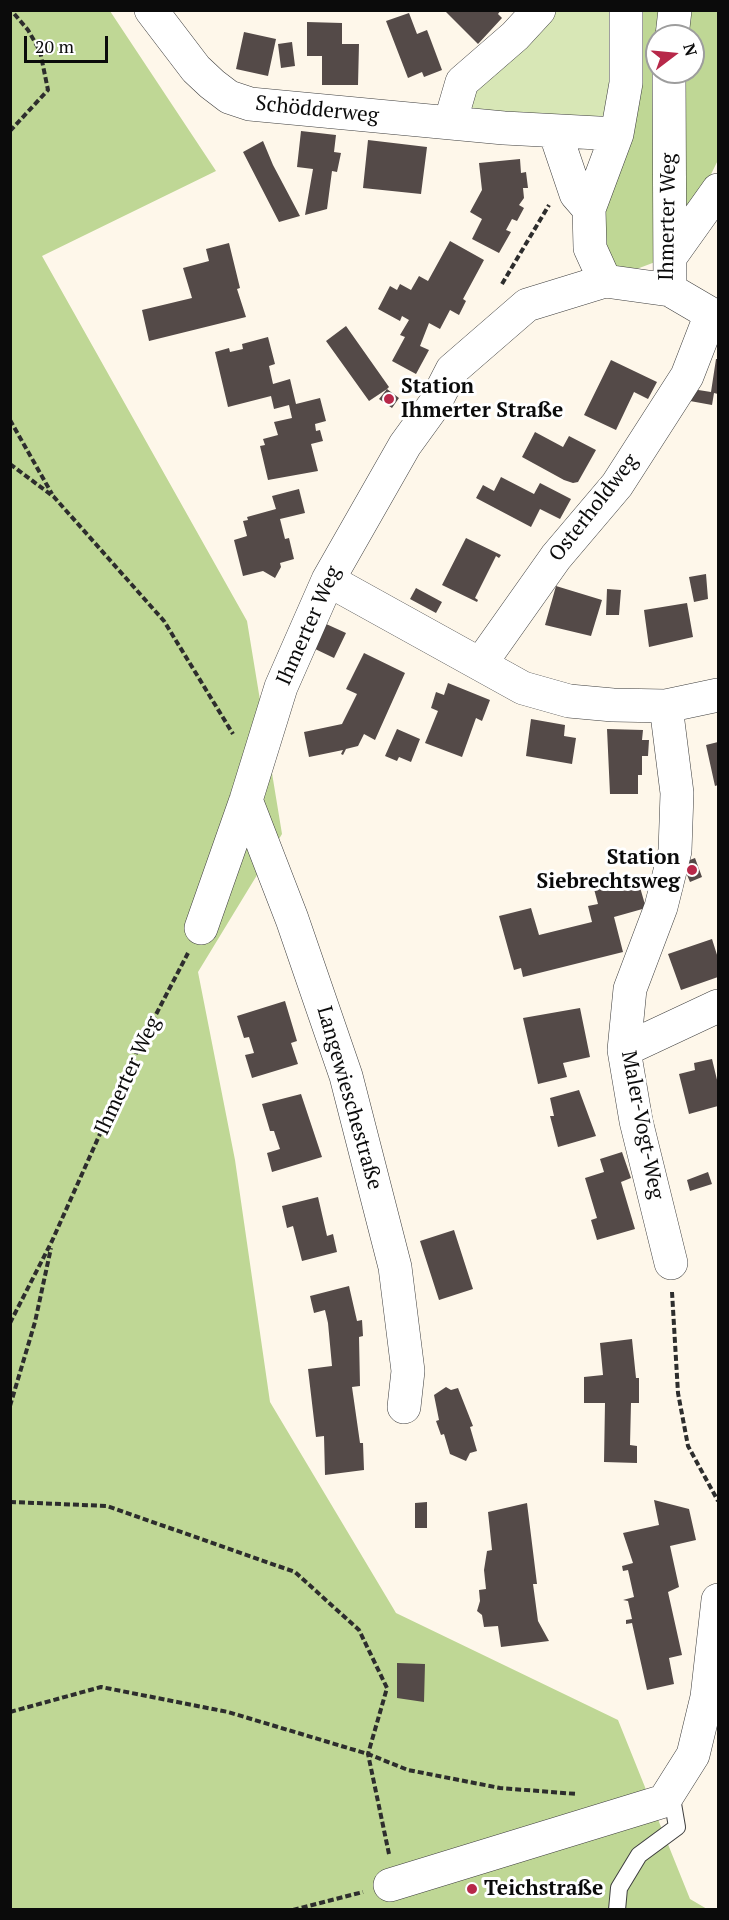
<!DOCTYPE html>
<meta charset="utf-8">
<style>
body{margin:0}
#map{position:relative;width:729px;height:1920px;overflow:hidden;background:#fef7ea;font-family:"PT Serif",serif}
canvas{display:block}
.frame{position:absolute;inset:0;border:12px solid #0b0b0b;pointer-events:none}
.north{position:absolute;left:645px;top:24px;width:60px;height:60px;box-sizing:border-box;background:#fff;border:2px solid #9d9d9d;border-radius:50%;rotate:74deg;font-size:16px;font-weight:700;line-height:24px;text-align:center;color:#0b0b0b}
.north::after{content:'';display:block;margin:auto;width:21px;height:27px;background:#b72849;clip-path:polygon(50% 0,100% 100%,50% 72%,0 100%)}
.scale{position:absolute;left:24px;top:36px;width:84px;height:27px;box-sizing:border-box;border:3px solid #0b0b0b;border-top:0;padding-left:8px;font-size:18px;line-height:21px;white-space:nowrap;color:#0b0b0b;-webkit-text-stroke:4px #fff;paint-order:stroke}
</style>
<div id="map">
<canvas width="729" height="1920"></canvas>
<div class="frame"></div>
<div class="north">N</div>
<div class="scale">20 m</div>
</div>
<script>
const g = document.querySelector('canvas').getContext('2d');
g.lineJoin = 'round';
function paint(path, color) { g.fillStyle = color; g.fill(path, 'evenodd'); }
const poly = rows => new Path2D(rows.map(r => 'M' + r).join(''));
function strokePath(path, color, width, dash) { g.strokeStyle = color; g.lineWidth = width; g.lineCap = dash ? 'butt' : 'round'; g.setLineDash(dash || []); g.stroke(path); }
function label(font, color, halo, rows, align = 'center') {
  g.font = font + ' "PT Serif",serif'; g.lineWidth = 6; g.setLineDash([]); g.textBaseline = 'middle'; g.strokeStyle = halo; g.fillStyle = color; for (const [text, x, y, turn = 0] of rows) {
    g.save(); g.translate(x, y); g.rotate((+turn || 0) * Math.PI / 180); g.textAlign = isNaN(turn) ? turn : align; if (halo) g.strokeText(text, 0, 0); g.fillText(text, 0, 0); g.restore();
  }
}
paint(poly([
 [543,11,624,11,614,129,504,128,458,103]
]), '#d8e7b6');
paint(poly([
 [11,11,110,11,216,171,42,256,247,621,282,834,198,972,235,1160,270,1402,396,1613,618,1720,690,1899,707,1909,11,1910],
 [627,11,718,11,718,160,671,256,605,281,590,248],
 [657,36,693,36,693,72,657,72]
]), '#bfd795');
paint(poly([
 [444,10,501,10,498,14,502,18,478,44],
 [409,13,417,34,427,30,442,70,424,77,422,72,408,78,386,21],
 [307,22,342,23,342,44,359,44,358,85,322,85,322,56,307,56],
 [244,32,276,39,268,76,236,69],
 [292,42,295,66,281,68,278,44],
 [301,131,336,135,334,152,341,153,337,172,332,171,327,209,305,215,313,169,297,167],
 [368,140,427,147,421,194,363,188],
 [263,141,273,165,300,216,279,222,243,152],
 [520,159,521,173,526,172,528,188,523,188,524,198,519,205,524,208,517,221,512,219,506,230,511,232,499,253,472,239,482,219,470,212,482,190,479,163],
 [450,241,484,260,463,299,466,301,459,315,450,310,440,329,429,323,420,346,429,350,416,374,392,361,405,337,400,335,409,320,402,316,400,321,378,309,390,286,397,290,400,284,411,290,419,276,428,281],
 [229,243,240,288,237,289,246,317,149,341,142,310,192,298,183,268,209,261,206,249],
 [346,326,389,387,387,389,399,398,392,408,379,399,387,389,369,401,326,341],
 [268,337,275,364,269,366,273,384,290,379,296,404,320,398,326,421,315,424,316,431,320,430,323,441,311,444,318,471,268,480,260,446,265,445,263,439,278,435,274,422,292,418,289,405,274,409,271,396,228,407,215,352,229,348,230,352,243,349,242,344],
 [716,359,718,359,718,394,714,393,712,405,690,401,692,389,711,392],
 [611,360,657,382,648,399,634,392,616,430,584,415],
 [535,432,563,447,569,436,596,450,578,482,573,483,564,480,522,457],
 [501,477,534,494,540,483,571,499,560,519,540,509,531,527,476,498,483,485,494,491],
 [299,489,305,513,280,519,285,539,289,538,294,559,280,563,281,567,275,578,263,571,243,576,234,540,247,536,243,521,248,520,247,517,276,509,272,496],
 [466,538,501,555,499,558,496,556,475,598,478,600,477,602,442,585],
 [706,574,708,599,694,602,689,577],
 [556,586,602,600,591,636,545,625],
 [416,588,442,602,436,613,410,599],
 [607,589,621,590,619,615,606,615],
 [687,603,693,637,649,647,644,610],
 [324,623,346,633,334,658,313,648],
 [364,653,405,673,375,740,364,734,358,746,346,749,343,755,341,754,343,750,309,757,304,732,342,724,357,694,346,689],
 [448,683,490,700,482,721,476,718,462,757,425,743,438,711,431,708,436,692,444,695],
 [531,719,565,725,564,736,576,738,572,764,526,756],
 [397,729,420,739,411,762,399,757,397,761,385,756],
 [607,729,643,730,642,740,649,740,648,756,642,756,642,775,638,775,638,794,610,794],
 [718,742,718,785,715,786,706,745],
 [695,858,702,877,690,882,682,863],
 [637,877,646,908,614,917,623,952,523,977,521,968,514,970,499,916,531,908,539,935,592,922,588,906,598,904,594,889],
 [712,939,718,958,718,977,681,990,668,954],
 [285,1001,297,1041,291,1043,298,1064,252,1078,245,1055,254,1053,249,1037,244,1038,237,1016],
 [580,1008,590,1057,563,1063,567,1077,538,1084,523,1018],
 [712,1059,718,1084,718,1106,689,1114,679,1074,695,1070,694,1063],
 [579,1090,596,1136,558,1147,550,1116,554,1116,550,1098],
 [301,1094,322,1157,272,1172,267,1153,280,1149,274,1131,270,1131,262,1104],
 [622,1152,631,1178,621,1182,635,1229,597,1240,591,1220,597,1218,585,1178,604,1172,600,1159],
 [708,1172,712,1184,690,1191,687,1180],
 [318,1197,327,1236,333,1234,337,1252,302,1261,293,1226,287,1228,282,1206],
 [454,1230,473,1289,439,1300,420,1241],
 [349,1286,357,1321,362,1320,363,1336,359,1337,360,1386,352,1387,360,1443,363,1443,364,1470,325,1475,324,1436,316,1437,308,1369,332,1366,328,1323,325,1310,314,1313,310,1296],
 [632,1339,636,1378,639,1378,639,1403,631,1403,630,1445,637,1446,637,1463,604,1462,605,1403,584,1403,584,1377,603,1375,600,1343],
 [446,1387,451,1390,458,1388,473,1426,470,1427,477,1451,470,1453,466,1461,450,1454,444,1434,441,1435,436,1421,439,1420,434,1395],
 [654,1500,689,1509,696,1540,670,1546,679,1587,668,1592,682,1655,669,1658,674,1684,647,1690,632,1623,626,1624,626,1620,632,1619,628,1601,623,1600,634,1597,628,1570,623,1571,622,1566,633,1563,623,1533,659,1525],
 [427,1502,427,1528,415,1528,415,1503],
 [527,1503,537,1584,533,1584,538,1621,549,1641,501,1647,498,1626,484,1627,482,1615,477,1611,480,1601,479,1590,486,1589,484,1570,487,1551,492,1550,488,1512],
 [397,1663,425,1664,424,1702,397,1698]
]), '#544a48');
const service = poly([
 [617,1910,619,1888,639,1855,677,1827,671,1792]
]);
const minor = poly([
 [151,10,196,69,212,84,229,97,250,104,504,128,617,134],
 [672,36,675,10],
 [669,72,670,290],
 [450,123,462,82,515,36,539,10],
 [555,132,576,194,589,209],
 [671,256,718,190],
 [605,281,590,248,589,209,617,134,626,83,626,10],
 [328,580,523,688,569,701,613,705,666,706,718,695],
 [481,663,556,557,617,485,687,376,711,314],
 [666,706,677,793,675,851,661,907,630,989,624,1050,636,1121,671,1263],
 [246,800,292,919,346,1076,395,1267,408,1371,404,1407],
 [201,928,246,800,281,687,328,580,405,445,434,405,452,370,527,305,605,281,670,290,711,314,718,315],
 [624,1050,718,1006],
 [390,1885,664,1801,693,1755,707,1697,718,1600]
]);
strokePath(service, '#3e3e3e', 18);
strokePath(minor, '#3e3e3e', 34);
strokePath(poly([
 [10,131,48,90,40,51,28,30,11,10],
 [502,284,549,205],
 [10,420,52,494],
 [10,464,54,497,164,621,233,734],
 [672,1292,678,1393,688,1446,718,1501],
 [10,1323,52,1241,138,1049,188,953],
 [10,1406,35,1322,51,1248],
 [10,1502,107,1506,295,1572,359,1630,387,1688,368,1754,389,1854],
 [10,1712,101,1687,228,1712,368,1754,408,1770,500,1788,577,1794],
 [293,1910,363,1892]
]), '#2d2d2d', 4, [6, 3]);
strokePath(service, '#fff', 16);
strokePath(minor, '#fff', 33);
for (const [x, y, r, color] of [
 [389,399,6,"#b72849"],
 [692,870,6,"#b72849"],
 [472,1889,6,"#b72849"]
]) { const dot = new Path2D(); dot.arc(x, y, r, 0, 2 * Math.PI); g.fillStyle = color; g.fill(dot); strokePath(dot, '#fff', 2); }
label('21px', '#0b0b0b', '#fff', [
 ["Schödderweg",317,110,6],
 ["Ihmerter Weg",668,217,-89],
 ["Osterholdweg",594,508,-52],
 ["Ihmerter Weg",309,626,-66],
 ["Ihmerter Weg",128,1076,-65],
 ["Langewieschestraße",349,1098,74],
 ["Maler-Vogt-Weg",642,1125,79]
]);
label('bold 21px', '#0b0b0b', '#fff', [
 ["Station",401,387],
 ["Ihmerter Straße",401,411],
 ["Station",680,858,"right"],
 ["Siebrechtsweg",680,882,"right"],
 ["Teichstraße",484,1889]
], 'left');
</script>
